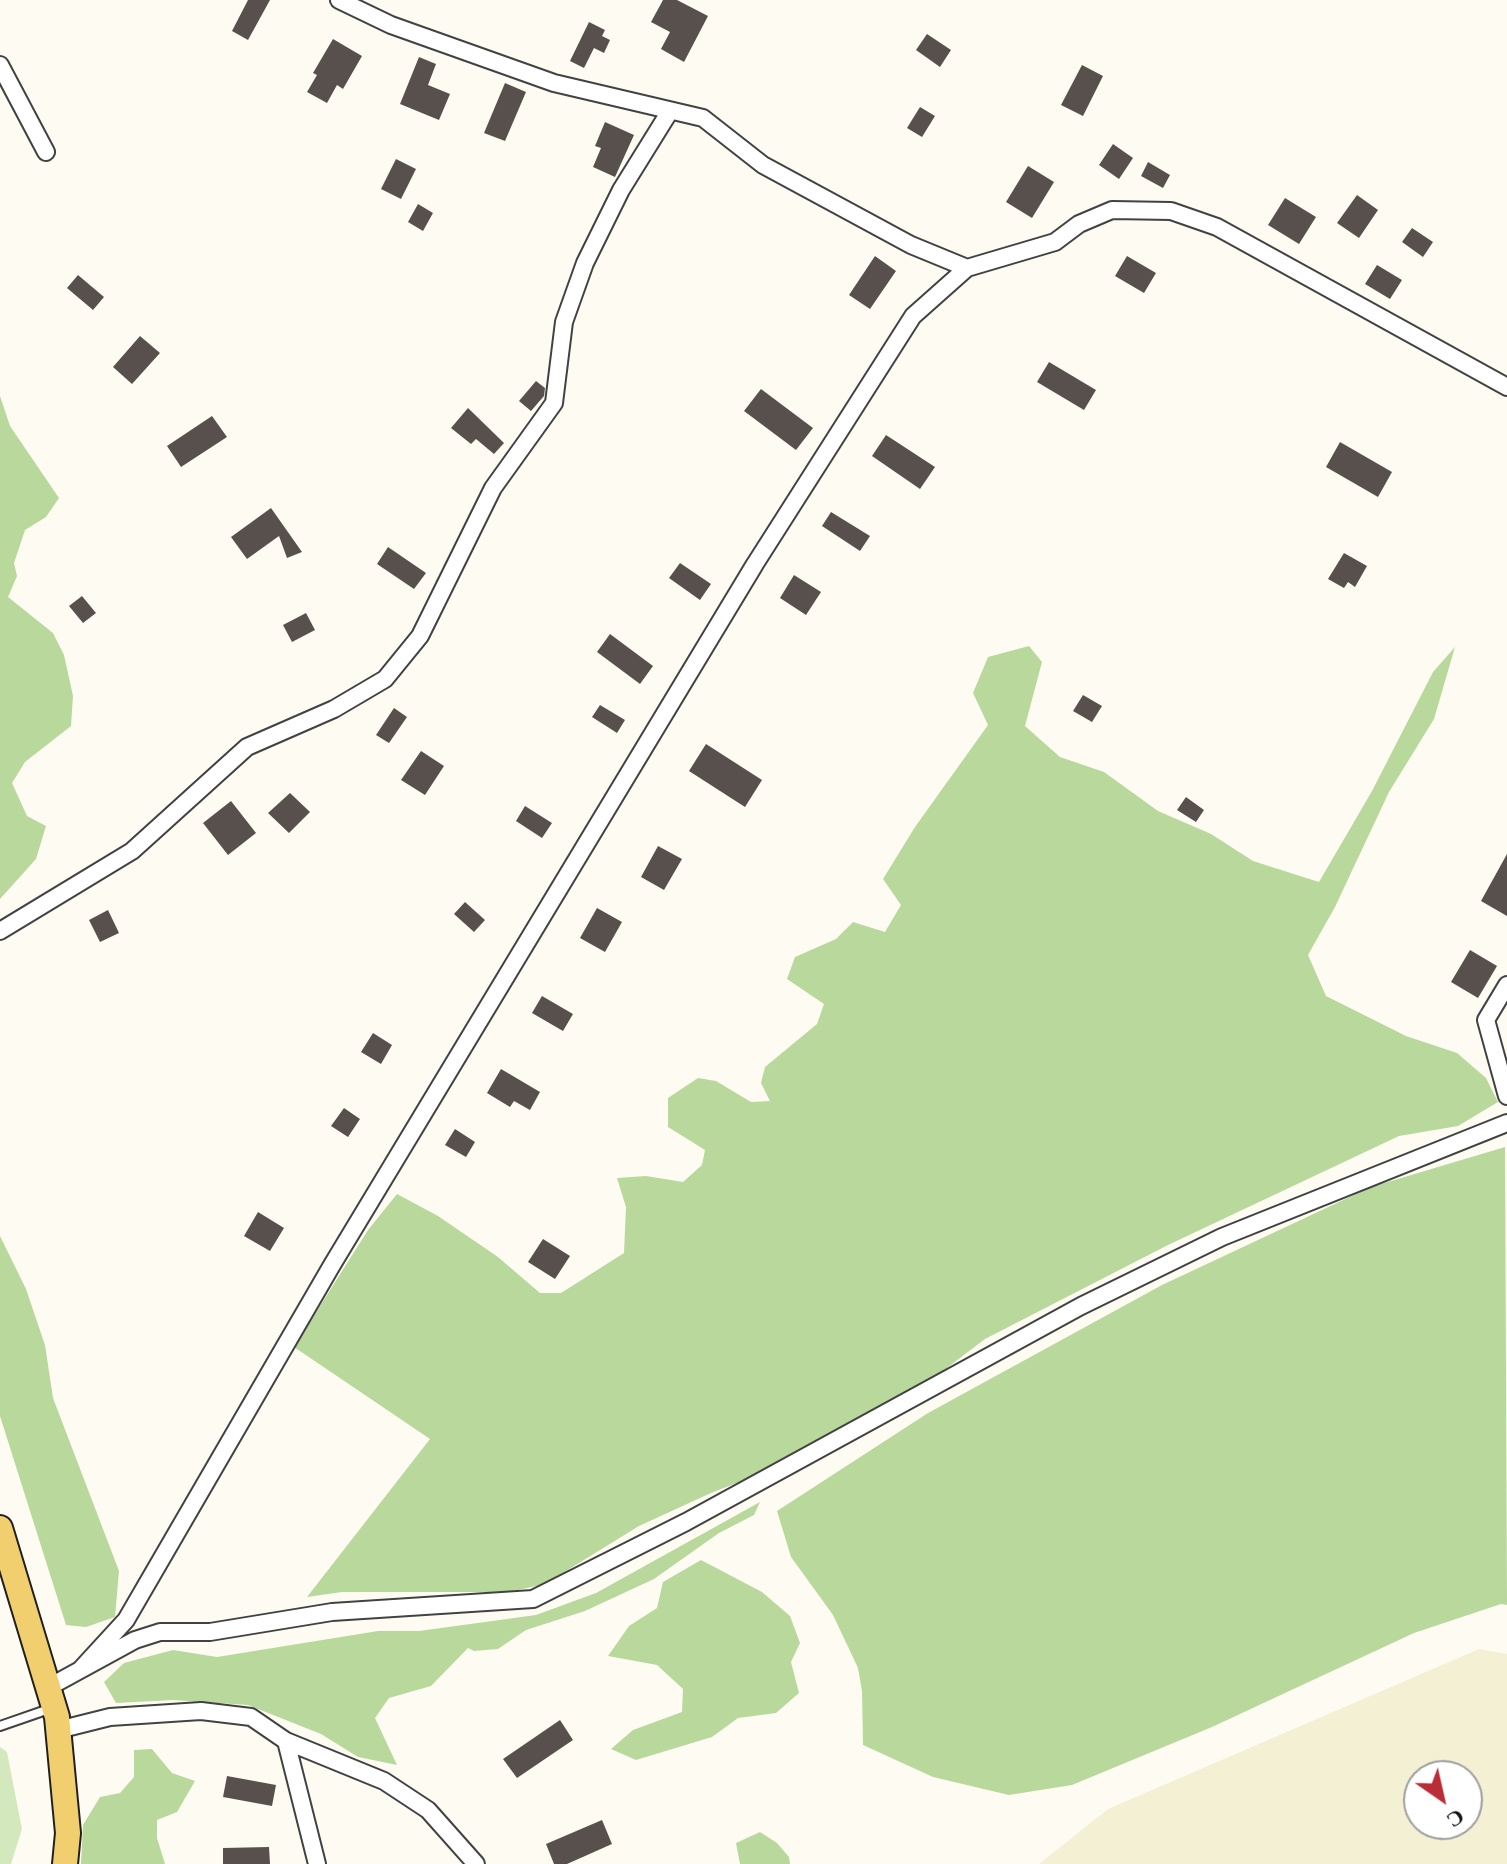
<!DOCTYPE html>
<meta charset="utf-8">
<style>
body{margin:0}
#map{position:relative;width:1507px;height:1864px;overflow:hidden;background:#fefcf2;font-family:"Times New Roman",serif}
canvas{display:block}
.north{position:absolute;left:1403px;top:1760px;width:80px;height:80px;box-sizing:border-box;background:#fff;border:2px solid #9f9f9f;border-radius:50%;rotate:146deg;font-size:22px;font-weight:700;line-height:32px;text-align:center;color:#0f0f0f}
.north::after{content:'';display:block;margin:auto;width:28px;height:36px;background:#ba2c36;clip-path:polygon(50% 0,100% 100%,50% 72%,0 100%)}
</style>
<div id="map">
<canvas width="1507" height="1864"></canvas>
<div class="north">С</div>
</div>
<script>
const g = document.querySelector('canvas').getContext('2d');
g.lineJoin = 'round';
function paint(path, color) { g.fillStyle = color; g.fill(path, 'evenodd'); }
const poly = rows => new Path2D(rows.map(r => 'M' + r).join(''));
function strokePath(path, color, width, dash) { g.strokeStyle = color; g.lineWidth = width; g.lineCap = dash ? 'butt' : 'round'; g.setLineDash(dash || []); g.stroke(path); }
paint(poly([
 [1479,1649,1507,1654,1507,1864,1039,1864,1108,1809],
 [1419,1776,1467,1776,1467,1824,1419,1824]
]), '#f4f0d3');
paint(poly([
 [0,1747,7,1752,22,1829,11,1864,0,1864]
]), '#d4e8bd');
paint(poly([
 [0,396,10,426,59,498,46,517,25,530,14,563,17,576,8,597,53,633,64,655,73,696,71,726,25,762,12,783,27,816,46,826,36,859,0,899],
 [1029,646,1042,662,1025,726,1060,757,1104,772,1158,811,1211,834,1253,861,1319,882,1372,791,1433,672,1455,647,1434,719,1389,792,1335,907,1308,955,1326,996,1406,1036,1457,1053,1486,1078,1498,1102,1458,1126,1399,1136,1168,1245,985,1339,931,1380,783,1465,711,1493,639,1526,545,1584,509,1592,342,1592,307,1597,430,1439,294,1347,368,1230,397,1194,438,1216,498,1257,540,1293,561,1293,624,1253,626,1207,617,1178,646,1176,683,1182,702,1165,705,1150,668,1127,668,1098,698,1078,716,1081,751,1102,770,1101,761,1083,765,1067,817,1024,824,1004,787,979,795,957,836,939,853,922,885,932,901,905,883,879,915,827,988,725,973,693,988,657],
 [1505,1147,1507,1605,1501,1604,1414,1633,1212,1727,1072,1785,1009,1795,933,1777,863,1745,862,1691,858,1668,833,1615,791,1557,777,1511,928,1413,1162,1285,1371,1187],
 [0,1236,26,1289,45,1345,53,1398,119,1571,115,1617,86,1627,66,1625,0,1416],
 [760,1502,754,1515,719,1533,654,1579,585,1611,526,1630,498,1649,474,1651,468,1648,431,1686,389,1698,375,1718,397,1765,358,1757,321,1734,248,1705,173,1700,116,1703,104,1682,124,1663,173,1650,217,1657,378,1631,419,1631,536,1615,596,1593],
 [701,1560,762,1592,790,1616,800,1643,791,1662,799,1693,776,1713,738,1718,712,1737,636,1760,611,1749,633,1730,682,1712,683,1689,657,1665,608,1656,629,1626,657,1608,663,1582],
 [152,1749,172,1773,195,1781,177,1812,157,1820,157,1838,165,1864,81,1864,83,1825,100,1797,120,1793,134,1777,134,1750],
 [760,1832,777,1843,789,1857,790,1864,740,1864,736,1843]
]), '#b9d89c');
paint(poly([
 [248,0,270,0,248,40,232,31],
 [663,0,677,0,708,16,684,62,661,49,670,32,651,22],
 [589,22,605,30,602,36,610,40,604,53,594,48,584,68,570,61],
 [927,34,951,50,940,67,916,50],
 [333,39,362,56,343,89,337,85,327,103,307,92,317,75,313,73],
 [419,57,436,64,428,85,450,94,439,120,400,104],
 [1082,65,1103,76,1083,116,1061,105],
 [505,83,526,92,505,141,484,133],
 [920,107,935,116,922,137,907,128],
 [605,122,634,135,615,177,593,167,601,148,595,146],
 [1113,144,1133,158,1119,179,1099,165],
 [396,159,416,169,401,199,381,189],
 [1148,162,1170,175,1163,188,1141,176],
 [1028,166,1054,182,1032,218,1006,202],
 [1357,195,1378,210,1359,238,1337,223],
 [1285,198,1316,217,1299,244,1268,225],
 [418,204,433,213,423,231,408,222],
 [1412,228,1433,242,1423,257,1402,242],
 [875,256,896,271,870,309,849,295],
 [1127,256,1156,273,1144,293,1115,276],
 [1377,265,1402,280,1390,299,1365,284],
 [78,275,104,297,93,310,67,288],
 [140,336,160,353,132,384,113,367],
 [1049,362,1096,390,1084,410,1037,382],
 [536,381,545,388,544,396,531,411,519,401],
 [761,389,813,428,796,450,744,411],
 [468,408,504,443,494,454,476,439,471,444,451,428],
 [212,416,227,437,181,467,167,446],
 [886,435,935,467,920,489,872,456],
 [1340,442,1392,472,1378,497,1326,467],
 [271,508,302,552,287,558,279,536,247,559,231,537],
 [831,512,870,536,860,551,822,526],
 [388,547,426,573,414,589,377,564],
 [1344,553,1367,566,1355,587,1348,582,1344,588,1328,579],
 [680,563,711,584,700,600,669,578],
 [794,575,821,592,806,615,780,598],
 [82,596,96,613,83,623,69,606],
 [306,613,315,630,292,642,283,625],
 [610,634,653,666,640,684,597,652],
 [1083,695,1102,706,1092,722,1073,711],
 [600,705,625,720,617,733,592,717],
 [394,708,407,717,389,743,376,735],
 [706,744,762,780,745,807,689,771],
 [421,751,444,766,425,795,401,780],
 [290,793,310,812,289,833,268,813],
 [1186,797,1204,810,1196,822,1177,810],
 [231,801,256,833,228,855,203,823],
 [525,806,552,823,542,838,516,821],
 [658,846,682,859,664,890,641,877],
 [1507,854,1507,916,1481,901],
 [465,902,485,920,474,932,454,914],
 [597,908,622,922,605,952,580,938],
 [108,910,119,933,100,942,89,920],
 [1470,950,1497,966,1478,998,1451,982],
 [542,996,573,1014,563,1031,532,1013],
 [373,1033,392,1045,381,1064,361,1052],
 [501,1069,540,1092,530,1110,514,1101,510,1107,487,1093],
 [344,1108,360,1119,348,1137,331,1126],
 [455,1129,475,1142,466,1157,445,1145],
 [258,1212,284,1228,270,1251,244,1236],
 [543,1239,570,1256,555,1279,528,1262],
 [560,1720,573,1740,517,1778,503,1759],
 [227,1776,276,1785,272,1806,223,1797],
 [602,1820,612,1844,567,1864,554,1864,546,1844],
 [269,1847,270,1864,223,1864,223,1848]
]), '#58504c');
const lane = poly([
 [0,1726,52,1708]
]);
const street = poly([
 [339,0,391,25,554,83,703,118,763,165,911,245,967,268],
 [0,65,46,152],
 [0,931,132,851,247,747,334,709,385,679,420,636,493,488,554,403,564,322,585,263,621,190,670,111],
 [1507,985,1486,1020,1507,1096],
 [81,1669,126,1620,332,1265,755,564,913,316,967,268,1055,242,1079,224,1112,210,1171,211,1217,227,1507,387],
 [49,1687,135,1640,160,1632,210,1632,332,1612,533,1599,686,1522,1081,1306,1222,1237,1507,1123],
 [58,1730,110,1717,201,1711,251,1717,286,1741,384,1781,428,1810,476,1864],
 [286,1741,317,1864]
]);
const primary = poly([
 [0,1528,57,1717,68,1833,65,1864]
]);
strokePath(lane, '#424242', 12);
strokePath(street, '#424242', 20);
strokePath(primary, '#202020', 28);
strokePath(lane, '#fff', 8);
strokePath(street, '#fff', 16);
strokePath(primary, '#f2cf6e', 24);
</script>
